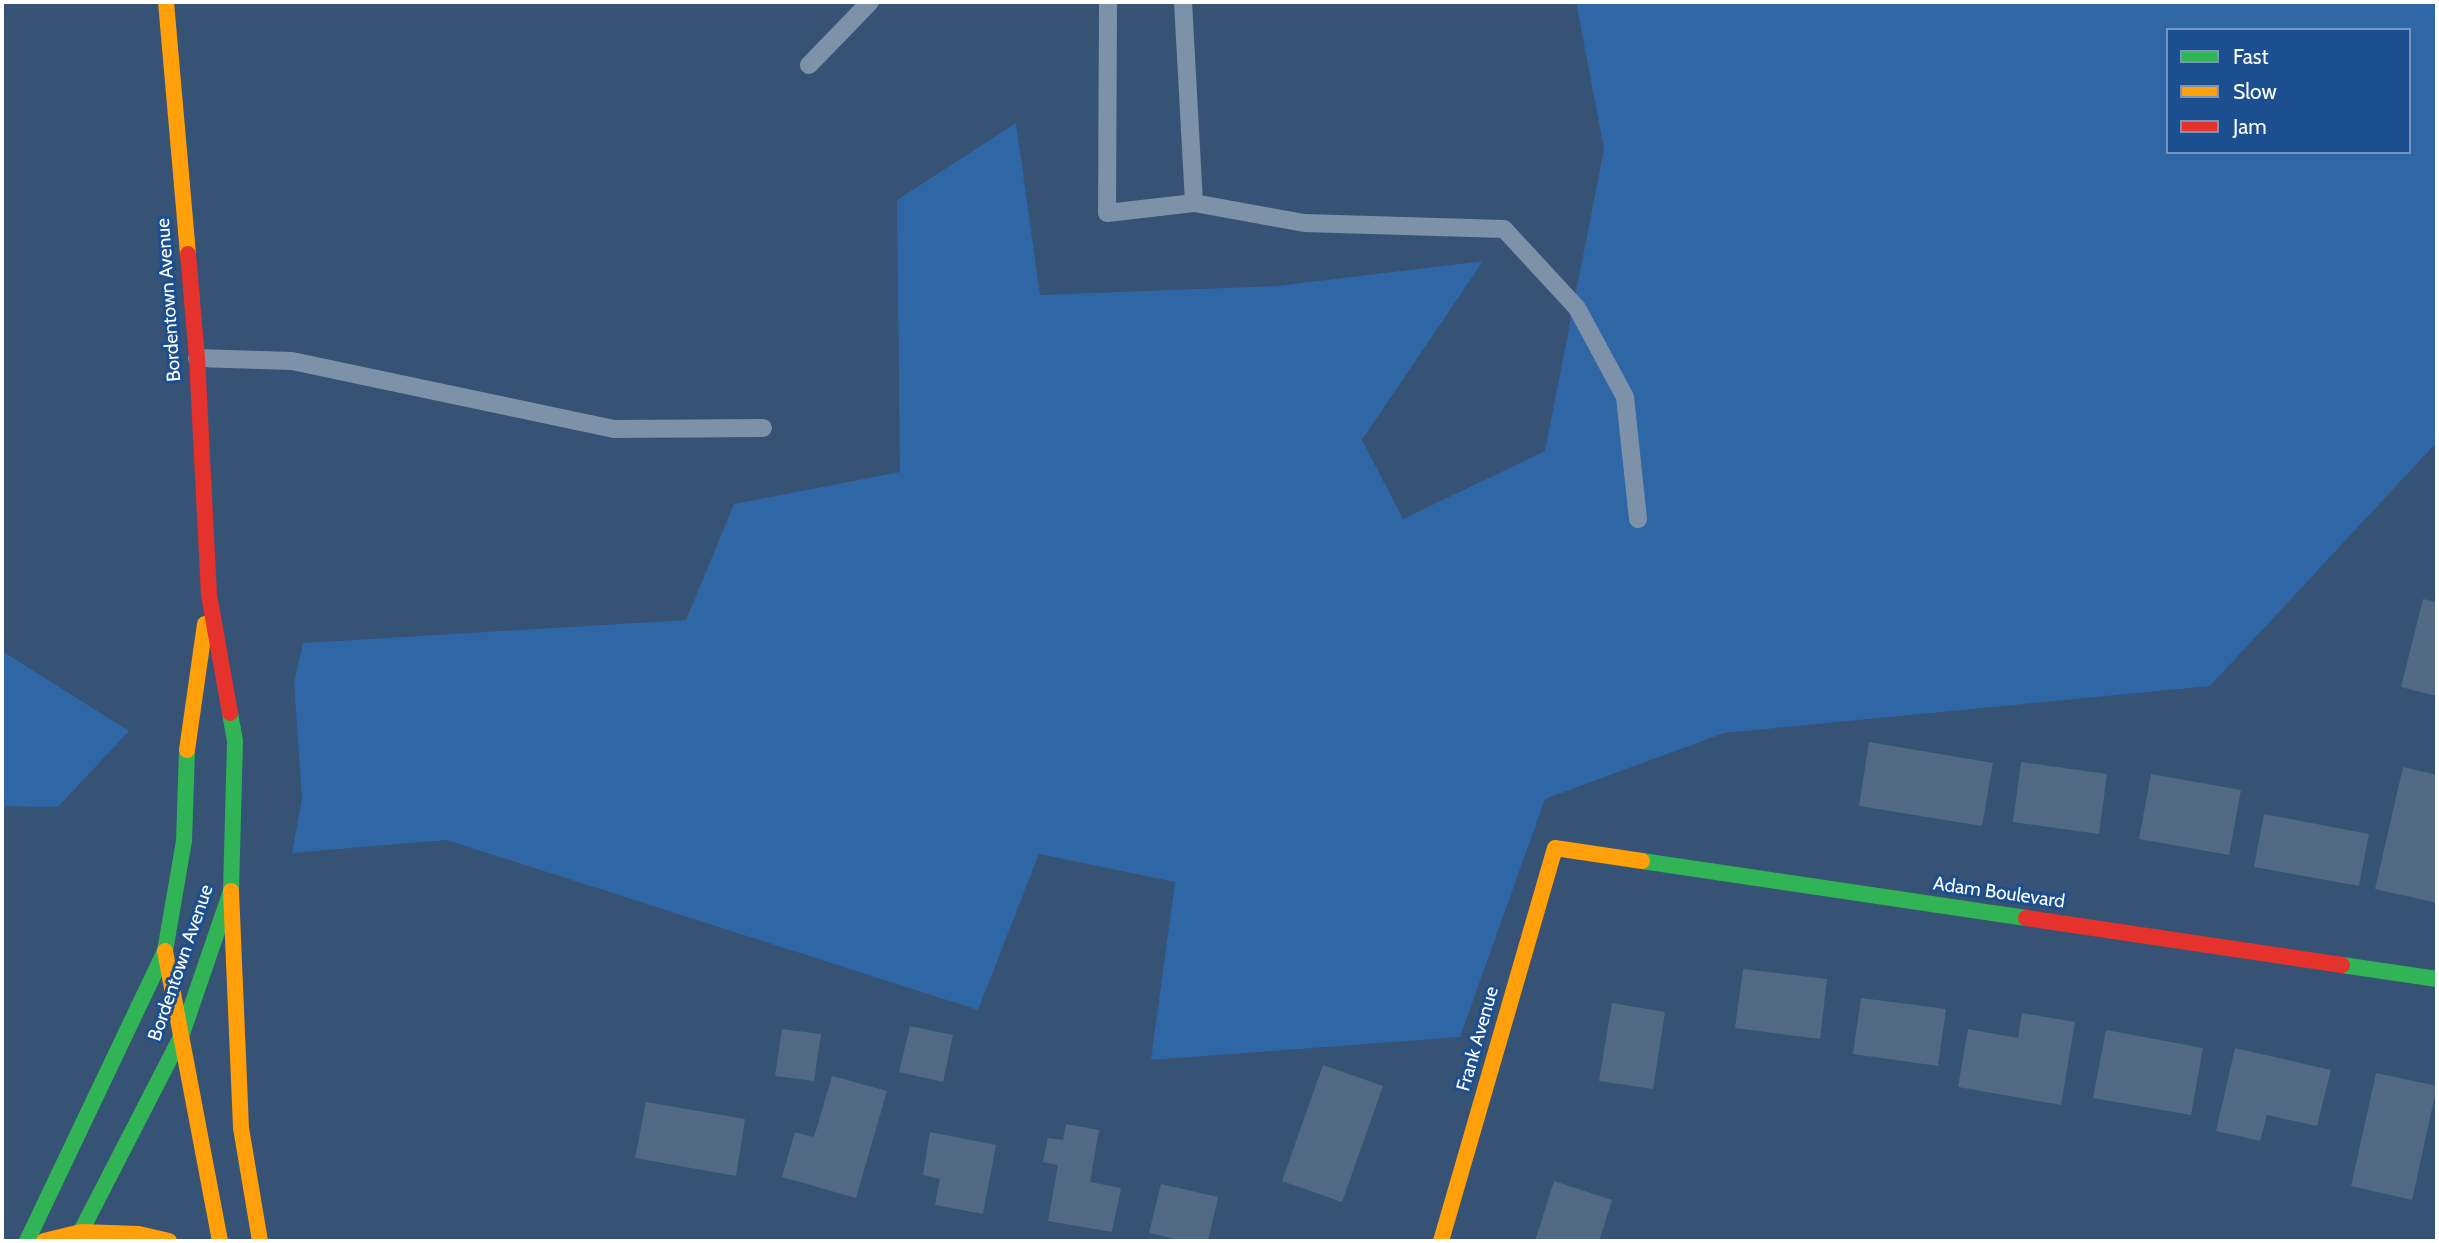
<!DOCTYPE html>
<style>
body{margin:0}
#map{position:relative;width:2439px;height:1243px;overflow:hidden;background:#365274;font-family:Cabin,sans-serif}
canvas{display:block}
.frame{position:absolute;inset:0;border:4px solid #fff;pointer-events:none}
.legend{position:absolute;left:2166px;top:28px;width:245px;height:126px;box-sizing:border-box;background:#1b4f8f;border:2px solid #7695bc;margin:0;padding:9px 12px;list-style:none;font-size:21px;color:#fff}
.legend li{display:flex;align-items:center;gap:14px;height:35px}
.legend b{width:35px;border:2px solid #7695bc}
</style>
<div id="map">
<canvas width="2439" height="1243"></canvas>
<div class="frame"></div>
<ul class="legend">
<li><b style="height:9px;background:#30b455"></b>Fast</li>
<li><b style="height:9px;background:#ff9f0a"></b>Slow</li>
<li><b style="height:9px;background:#e5322d"></b>Jam</li>
</ul>
</div>
<script>
const g = document.querySelector('canvas').getContext('2d');
g.lineJoin = 'round';
function paint(path, color) { g.fillStyle = color; g.fill(path, 'evenodd'); }
const poly = rows => new Path2D(rows.map(r => 'M' + r).join(''));
function strokePath(path, color, width, dash) { g.strokeStyle = color; g.lineWidth = width; g.lineCap = dash ? 'butt' : 'round'; g.setLineDash(dash || []); g.stroke(path); }
function label(font, color, halo, rows, align = 'center') {
  g.font = font + ' Cabin,sans-serif'; g.lineWidth = 6; g.setLineDash([]); g.textBaseline = 'middle'; g.strokeStyle = halo; g.fillStyle = color; for (const [text, x, y, turn = 0] of rows) {
    g.save(); g.translate(x, y); g.rotate((+turn || 0) * Math.PI / 180); g.textAlign = isNaN(turn) ? turn : align; if (halo) g.strokeText(text, 0, 0); g.fillText(text, 0, 0); g.restore();
  }
}
paint(poly([
 [1576,2,2437,2,2437,442,2210,686,1724,733,1545,799,1460,1037,1151,1060,1175,882,1039,854,978,1010,447,840,292,853,302,798,294,683,303,643,686,620,734,504,900,472,897,200,1016,123,1040,295,1277,286,1483,261,1362,440,1403,519,1545,451,1604,149],
 [2168,30,2409,30,2409,152,2168,152],
 [2,651,129,731,58,807,2,806]
]), '#2f66a5');
paint(poly([
 [2423,599,2437,602,2437,696,2401,687],
 [1869,742,1993,763,1982,826,1859,806],
 [2021,762,2107,774,2099,834,2013,822],
 [2403,767,2437,775,2437,903,2375,889],
 [2151,774,2241,790,2229,855,2139,839],
 [2264,814,2369,834,2359,886,2254,867],
 [1743,969,1827,979,1820,1039,1735,1028],
 [1861,998,1946,1009,1938,1066,1853,1054],
 [1612,1003,1665,1012,1653,1089,1599,1081],
 [2022,1013,2075,1022,2061,1105,1958,1087,1968,1029,2018,1038],
 [910,1026,953,1035,943,1082,899,1072],
 [782,1029,821,1034,814,1081,775,1076],
 [2106,1030,2203,1048,2191,1115,2093,1098],
 [2235,1048,2331,1070,2317,1126,2267,1115,2260,1141,2216,1131],
 [1323,1065,1383,1086,1342,1202,1282,1181],
 [2376,1073,2437,1086,2412,1200,2351,1186],
 [832,1076,887,1091,856,1198,782,1177,795,1132,814,1137],
 [646,1102,745,1119,736,1176,635,1158],
 [1066,1124,1099,1130,1090,1182,1121,1188,1112,1232,1048,1221,1058,1165,1043,1162,1048,1138,1063,1140],
 [930,1132,996,1145,983,1214,935,1205,940,1179,923,1175],
 [1554,1181,1612,1200,1599,1241,1535,1241],
 [1161,1184,1218,1197,1208,1241,1184,1241,1149,1233]
]), '#526984');
strokePath(poly([
 [1108,2,1107,213,1194,203,1304,223,1504,229,1577,308,1625,397,1638,519],
 [1183,2,1194,203],
 [809,65,870,2],
 [197,358,292,361,614,429,763,428]
]), '#7d92a8', 18);
strokePath(poly([
 [1642,861,2026,918],
 [2342,965,2437,979],
 [27,1241,165,951,184,841,187,750],
 [76,1241,181,1037,231,891,235,741,230,713]
]), '#30b455', 16);
strokePath(poly([
 [166,2,188,254],
 [187,750,205,624],
 [231,891,241,1128,260,1241],
 [165,951,220,1241],
 [44,1241,81,1232,139,1234,169,1241],
 [1441,1241,1555,848,1642,861]
]), '#ff9f0a', 16);
strokePath(poly([
 [188,254,197,358,209,595,230,713],
 [2026,918,2342,965]
]), '#e5322d', 16);
label('19px', '#fff', '#1b4f8f', [
 ["Bordentown Avenue",169,300,-94],
 ["Adam Boulevard",1999,893,8],
 ["Bordentown Avenue",181,963,-71],
 ["Frank Avenue",1478,1039,-74]
]);
</script>
